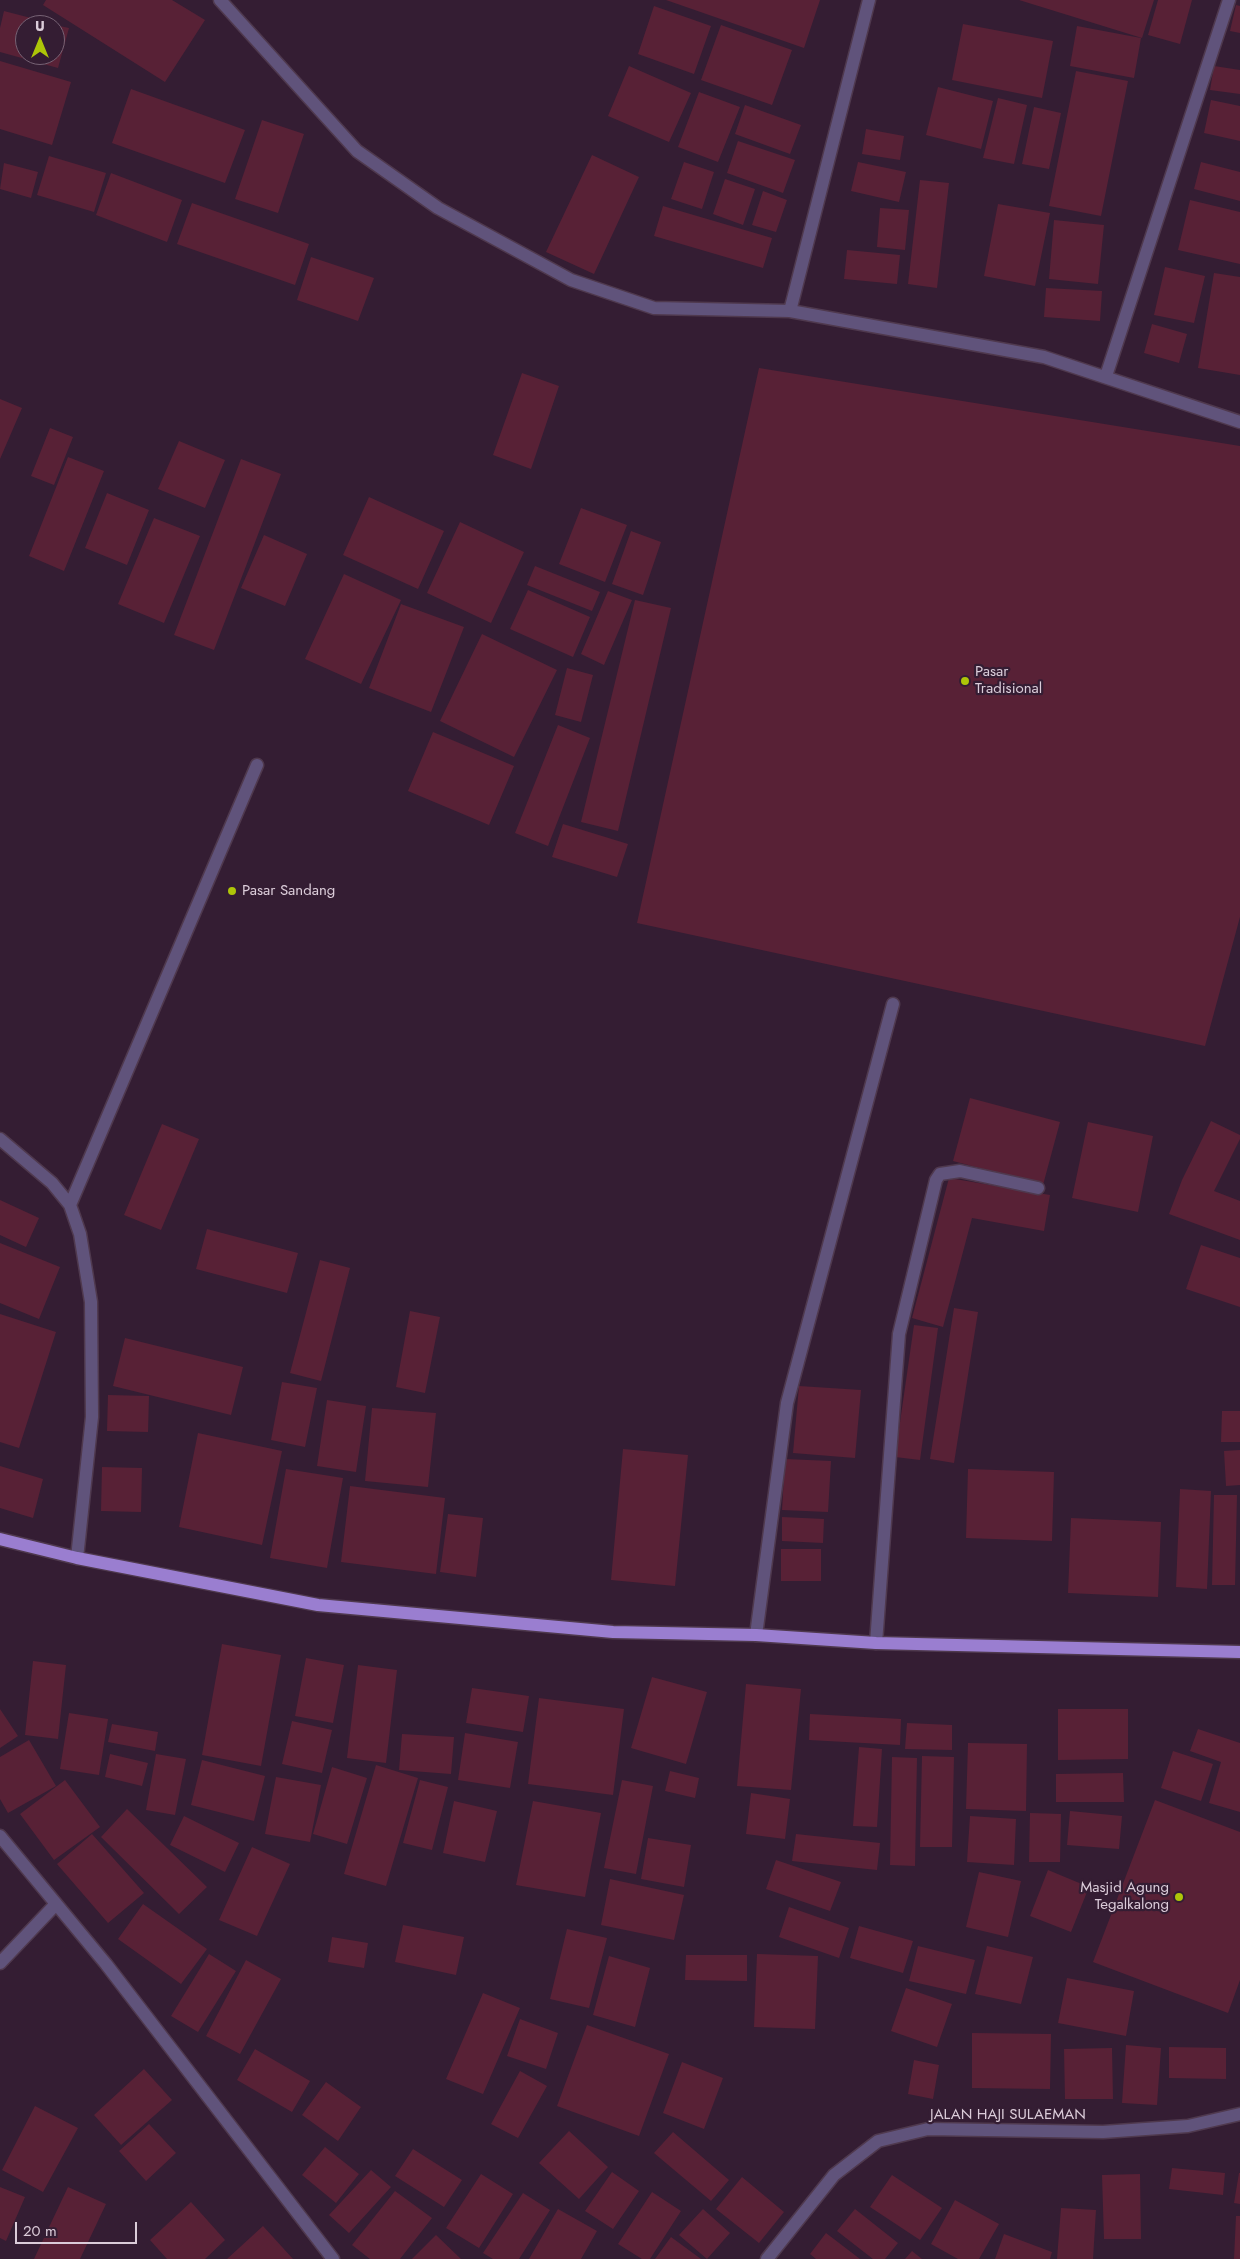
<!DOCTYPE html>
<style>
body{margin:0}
#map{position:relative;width:1240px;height:2259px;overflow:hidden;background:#341d33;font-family:Jost,sans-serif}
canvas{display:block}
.north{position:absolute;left:15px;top:15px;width:50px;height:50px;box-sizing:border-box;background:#341d33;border:1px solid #776375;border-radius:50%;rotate:0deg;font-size:14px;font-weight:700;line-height:20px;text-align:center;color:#dbccd9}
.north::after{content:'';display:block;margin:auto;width:18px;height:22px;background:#aec508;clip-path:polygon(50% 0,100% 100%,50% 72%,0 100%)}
.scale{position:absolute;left:15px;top:2222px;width:122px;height:22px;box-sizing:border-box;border:2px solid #dbccd9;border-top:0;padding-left:6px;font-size:15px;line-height:18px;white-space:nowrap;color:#dbccd9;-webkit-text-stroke:4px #341d33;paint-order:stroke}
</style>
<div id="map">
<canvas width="1240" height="2259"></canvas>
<div class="north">U</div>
<div class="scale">20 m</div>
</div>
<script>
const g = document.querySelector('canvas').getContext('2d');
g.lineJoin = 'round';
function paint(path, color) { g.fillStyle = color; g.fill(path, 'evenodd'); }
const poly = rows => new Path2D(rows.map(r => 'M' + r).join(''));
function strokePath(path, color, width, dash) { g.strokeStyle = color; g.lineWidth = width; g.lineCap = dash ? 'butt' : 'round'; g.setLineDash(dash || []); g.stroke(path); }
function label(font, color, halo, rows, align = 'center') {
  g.font = font + ' Jost,sans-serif'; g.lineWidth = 4.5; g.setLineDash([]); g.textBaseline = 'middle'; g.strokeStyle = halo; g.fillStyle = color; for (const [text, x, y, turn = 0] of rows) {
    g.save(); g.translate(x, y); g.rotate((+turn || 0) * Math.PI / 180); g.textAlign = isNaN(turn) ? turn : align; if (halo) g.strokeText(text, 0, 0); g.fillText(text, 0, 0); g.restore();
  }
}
paint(poly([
 [46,0,172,0,205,20,165,82,43,5],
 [666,0,820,0,804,48],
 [1019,0,1154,0,1142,38],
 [1158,0,1192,0,1180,44,1148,35],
 [1236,5,1240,6,1240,33,1230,31],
 [654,6,711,26,694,74,638,54],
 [4,11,54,24,25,25,25,55,55,55,55,25,69,28,58,68,0,52,0,28],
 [963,24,1053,41,1042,98,952,80],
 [721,25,792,50,772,105,701,80],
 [1077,26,1141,38,1134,78,1070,66],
 [0,61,71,82,52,145,0,129],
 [629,66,691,93,669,142,608,116],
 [1214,66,1240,70,1240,94,1210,90],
 [1076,71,1128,81,1101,216,1049,206],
 [938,87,993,101,981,149,926,135],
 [131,89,245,130,225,183,112,143],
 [699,92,740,107,718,162,678,147],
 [998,98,1027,105,1014,164,983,158],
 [1211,100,1240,106,1240,141,1204,133],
 [745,105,801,125,790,154,735,134],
 [1034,107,1061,113,1049,169,1022,164],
 [262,120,304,134,278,213,235,199],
 [866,129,904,136,900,160,862,154],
 [738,141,795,160,783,193,727,173],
 [592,155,639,177,594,274,546,252],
 [49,156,106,173,94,212,37,195],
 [684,162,714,172,702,209,671,199],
 [858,162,906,172,899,202,851,191],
 [1201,162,1240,172,1240,201,1194,189],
 [4,163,38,172,31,198,0,189],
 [111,173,182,200,167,242,96,215],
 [725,179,755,189,743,225,713,214],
 [920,180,949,183,937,288,908,284],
 [763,191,787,200,776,232,752,225],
 [1190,200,1240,212,1240,264,1178,250],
 [192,203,309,244,295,285,177,244],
 [998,204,1050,213,1035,286,984,276],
 [663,206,772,238,763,268,654,236],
 [880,208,909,210,905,250,877,247],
 [1054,220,1104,225,1098,284,1049,279],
 [847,250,900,255,897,284,844,279],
 [311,257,374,278,358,321,297,300],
 [1165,267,1205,276,1194,323,1154,315],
 [1214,273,1240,277,1240,375,1198,368],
 [1046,288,1102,291,1100,321,1044,317],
 [1152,324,1187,334,1179,363,1144,353],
 [759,368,1240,446,1240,917,1205,1046,637,923],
 [522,373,559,386,531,469,493,455],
 [0,399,22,408,0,459],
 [50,428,73,437,54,485,31,476],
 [179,441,225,460,205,508,158,489],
 [68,457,104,471,64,571,29,556],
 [241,459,281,474,214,650,174,635],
 [107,493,149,510,127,565,85,548],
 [369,497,444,531,418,589,343,555],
 [581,508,627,525,605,582,559,564],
 [154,518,200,536,164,623,118,604],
 [460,522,524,552,491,623,427,593],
 [631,531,661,542,643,595,612,584],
 [264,535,307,554,285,606,241,588],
 [535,566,600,592,592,611,527,585],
 [344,574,401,600,361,684,305,659],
 [528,590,590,617,573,657,510,629],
 [608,591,632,600,604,665,581,654],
 [635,600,671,608,618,831,581,822],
 [401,604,464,627,431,712,369,688],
 [482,634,557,670,514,757,440,721],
 [567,668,593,675,581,722,555,715],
 [558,725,590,738,548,846,515,833],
 [433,732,514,766,489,825,408,791],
 [563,824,628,844,617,877,552,857],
 [970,1098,1060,1122,1043,1185,953,1161],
 [1211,1121,1240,1135,1240,1139,1214,1191,1240,1201,1240,1240,1169,1214,1182,1180],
 [1088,1122,1153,1136,1138,1212,1072,1198],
 [162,1124,199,1139,161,1230,124,1215],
 [949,1178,1050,1195,1044,1231,972,1218,943,1327,912,1318],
 [0,1200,39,1218,26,1247,0,1235],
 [207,1229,298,1253,287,1293,196,1269],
 [0,1243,60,1267,39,1319,0,1303],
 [1201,1245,1240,1258,1240,1307,1186,1289],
 [320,1260,350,1268,321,1381,290,1373],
 [954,1308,978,1312,954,1463,930,1459],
 [410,1311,440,1317,425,1393,396,1387],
 [0,1314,56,1332,19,1448,0,1442],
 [914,1325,938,1328,920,1460,895,1457],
 [125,1338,243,1367,231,1415,113,1386],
 [282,1382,317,1388,305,1447,271,1440],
 [799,1386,861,1390,855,1458,793,1453],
 [108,1395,149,1396,148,1432,107,1431],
 [327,1400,366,1406,356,1472,317,1466],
 [372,1408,436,1413,428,1487,365,1481],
 [1222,1411,1240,1411,1240,1442,1221,1442],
 [198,1433,282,1451,262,1545,179,1527],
 [623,1449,688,1455,675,1586,611,1580],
 [1240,1450,1240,1485,1226,1486,1224,1451],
 [785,1459,831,1461,828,1512,782,1510],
 [0,1466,43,1479,33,1518,0,1508],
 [102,1467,142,1468,141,1512,101,1511],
 [286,1469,343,1478,327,1568,270,1558],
 [968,1469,1054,1472,1052,1541,966,1538],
 [350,1486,445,1498,436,1574,341,1562],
 [1180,1489,1211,1491,1207,1589,1176,1587],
 [1214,1495,1237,1495,1235,1585,1212,1585],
 [448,1514,483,1518,476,1577,440,1572],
 [782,1517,824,1519,823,1543,782,1541],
 [1071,1518,1161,1522,1158,1597,1068,1593],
 [781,1549,821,1549,821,1581,781,1581],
 [222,1644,281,1655,261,1766,202,1755],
 [306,1658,344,1665,333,1723,295,1716],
 [33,1661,66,1665,58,1739,25,1735],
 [358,1665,397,1670,386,1763,347,1758],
 [652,1677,707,1692,686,1764,631,1748],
 [746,1684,801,1689,791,1790,737,1786],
 [472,1688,529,1696,523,1732,466,1723],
 [539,1698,624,1709,613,1795,528,1784],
 [0,1709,18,1736,0,1748],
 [1058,1709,1128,1709,1128,1759,1058,1760],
 [69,1713,108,1719,99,1775,60,1769],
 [810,1714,901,1719,900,1745,809,1740],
 [292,1721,332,1730,322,1773,282,1764],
 [907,1723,952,1725,952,1750,905,1749],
 [112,1724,158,1732,155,1751,108,1742],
 [1198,1729,1240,1743,1240,1812,1209,1803,1221,1762,1190,1751],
 [465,1733,518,1742,510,1788,458,1780],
 [402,1734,454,1737,451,1774,399,1770],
 [29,1740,56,1786,8,1813,0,1799,0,1757],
 [968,1743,1027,1744,1026,1811,966,1809],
 [859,1747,882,1749,877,1827,853,1826],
 [1173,1751,1213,1764,1201,1801,1161,1788],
 [110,1754,148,1763,142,1786,105,1777],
 [156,1754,186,1759,175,1815,146,1810],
 [922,1756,954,1757,952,1847,920,1847],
 [892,1757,917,1758,915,1866,890,1865],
 [202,1760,265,1776,254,1821,191,1805],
 [376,1765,418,1778,386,1886,344,1874],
 [332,1767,367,1778,347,1844,313,1834],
 [670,1771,699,1778,695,1798,665,1791],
 [1123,1773,1124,1802,1056,1802,1056,1774],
 [276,1777,321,1785,310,1842,265,1834],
 [65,1780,100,1827,54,1860,20,1814],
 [420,1780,448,1787,432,1850,403,1843],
 [622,1780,653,1786,636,1874,604,1868],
 [751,1793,790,1799,785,1839,746,1834],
 [1155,1800,1240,1832,1240,1980,1228,2013,1093,1962],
 [454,1801,497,1811,485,1862,443,1853],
 [533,1801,601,1813,585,1897,516,1885],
 [127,1809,207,1887,179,1914,101,1837],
 [1070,1811,1122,1816,1119,1849,1067,1845],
 [1030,1813,1061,1814,1060,1862,1029,1862],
 [184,1816,239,1843,225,1872,170,1845],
 [970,1816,1016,1819,1014,1865,967,1862],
 [92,1834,144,1893,108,1923,57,1864],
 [796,1834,880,1843,877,1870,792,1861],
 [648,1838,691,1845,684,1887,641,1879],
 [252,1847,290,1864,257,1936,219,1920],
 [776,1860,841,1882,830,1911,766,1889],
 [1048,1870,1089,1887,1071,1932,1030,1916],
 [979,1872,1021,1881,1008,1937,966,1927],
 [610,1879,684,1895,674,1940,601,1925],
 [143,1904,207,1949,181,1984,118,1939],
 [789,1907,849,1928,839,1958,779,1937],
 [403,1925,464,1937,456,1975,395,1962],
 [859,1926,913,1941,903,1973,850,1958],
 [567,1929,607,1938,589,2008,550,1999],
 [332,1937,368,1943,364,1968,328,1962],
 [918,1946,975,1960,966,1994,909,1981],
 [987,1946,1033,1957,1021,2004,975,1994],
 [209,1954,236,1971,198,2032,171,2016],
 [757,1954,818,1956,815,2029,754,2027],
 [686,1955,747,1955,747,1981,685,1980],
 [609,1956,650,1968,635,2027,593,2015],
 [246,1960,281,1979,240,2054,206,2036],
 [1067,1978,1134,1991,1126,2036,1058,2023],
 [906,1988,952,2004,937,2047,891,2031],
 [483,1993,520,2008,483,2094,446,2079],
 [520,2019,558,2033,546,2069,507,2056],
 [587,2025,669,2054,639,2136,557,2106],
 [972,2033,1051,2034,1050,2089,972,2088],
 [1126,2045,1161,2048,1157,2105,1122,2103],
 [1169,2047,1226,2048,1226,2079,1169,2078],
 [1112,2048,1113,2099,1065,2099,1064,2049],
 [255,2049,310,2081,292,2112,237,2080],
 [914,2060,939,2065,933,2099,908,2094],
 [682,2062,723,2078,704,2129,663,2113],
 [144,2069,172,2100,121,2145,94,2115],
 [520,2071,547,2086,518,2138,491,2124],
 [326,2082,361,2107,338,2141,302,2115],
 [35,2106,78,2128,43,2192,2,2170],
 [149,2124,176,2153,146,2181,119,2151],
 [569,2131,608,2167,579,2199,539,2163],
 [673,2132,729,2180,711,2201,654,2153],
 [325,2147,359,2174,336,2203,302,2175],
 [413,2149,462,2180,444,2207,395,2176],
 [1172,2168,1225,2173,1223,2195,1169,2189],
 [371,2170,391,2187,349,2233,329,2215],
 [612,2172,639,2191,613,2229,585,2211],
 [1239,2173,1240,2173,1240,2204,1234,2203],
 [481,2174,513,2194,479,2248,446,2228],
 [1140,2174,1141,2239,1104,2239,1102,2175],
 [892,2175,942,2208,920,2240,870,2207],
 [742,2177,784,2212,759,2243,716,2209],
 [0,2187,25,2197,6,2241,0,2238],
 [68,2187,106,2204,80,2259,34,2259],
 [395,2191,432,2218,400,2259,370,2259,352,2245],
 [652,2192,681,2211,650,2259,642,2259,618,2244],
 [523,2193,550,2210,519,2259,493,2259,483,2253],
 [955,2200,999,2224,979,2259,958,2259,931,2244],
 [191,2202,225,2240,205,2259,167,2259,150,2240],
 [1061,2208,1096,2210,1093,2259,1057,2259],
 [558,2209,597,2231,581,2259,529,2259],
 [703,2209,730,2233,707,2259,679,2235],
 [855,2209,898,2243,885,2259,873,2259,837,2231],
 [1236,2216,1240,2216,1240,2259,1234,2259],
 [263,2226,293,2259,227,2259],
 [826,2233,860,2259,816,2259,810,2254],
 [1004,2234,1052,2252,1050,2259,995,2259],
 [436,2235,461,2259,412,2259],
 [671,2237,701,2259,655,2259],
 [912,2251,922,2259,905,2259]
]), '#582136');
const minor = poly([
 [220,0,357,151,438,208,571,280,654,308,790,311,1044,357,1240,422],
 [790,311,869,0],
 [1106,376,1229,0],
 [0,1139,52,1183,70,1205,80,1234,91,1302,92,1417,77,1558],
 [70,1205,257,765],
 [756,1635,787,1403,893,1004],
 [876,1643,899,1334,936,1180,940,1174,960,1171,1038,1188],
 [0,1836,106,1964,333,2259],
 [0,1963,56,1904],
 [767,2259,834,2175,878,2141,928,2129,1103,2132,1188,2126,1240,2114]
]);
const major = poly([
 [0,1539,77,1558,318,1605,613,1632,756,1635,876,1643,1240,1652]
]);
strokePath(minor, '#4f394e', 15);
strokePath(major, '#4f394e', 15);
strokePath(minor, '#60537b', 12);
strokePath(major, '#9a7ed0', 12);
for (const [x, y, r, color] of [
 [965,681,5,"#aec508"],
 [232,891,5,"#aec508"],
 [1179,1897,5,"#aec508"]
]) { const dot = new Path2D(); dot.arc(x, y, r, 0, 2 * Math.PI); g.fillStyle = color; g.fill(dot); strokePath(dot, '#341d33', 2); }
label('15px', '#dbccd9', '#341d33', [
 ["Pasar",975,672],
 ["Tradisional",975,689],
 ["Pasar Sandang",242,891],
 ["Masjid Agung",1169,1888,"right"],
 ["Tegalkalong",1169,1905,"right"]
], 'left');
label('15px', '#dbccd9', '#341d33', [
 ["JALAN HAJI SULAEMAN",1008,2115]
]);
</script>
